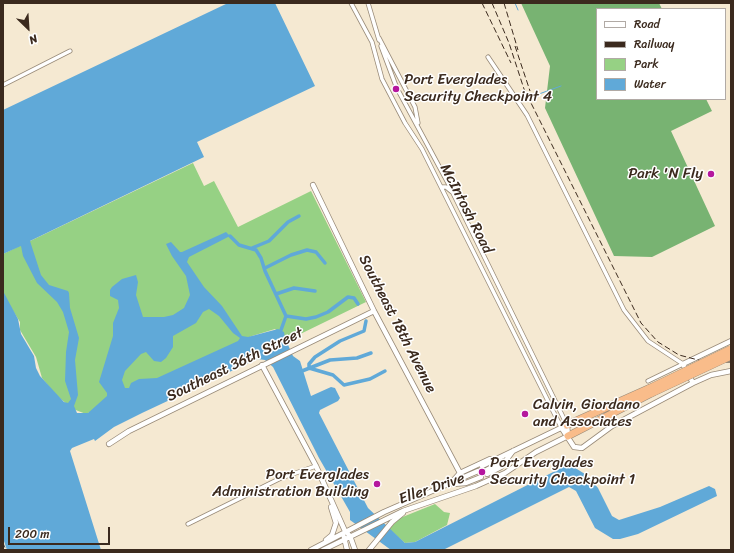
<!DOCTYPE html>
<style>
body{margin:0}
#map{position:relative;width:734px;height:553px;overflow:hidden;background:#f5e9d2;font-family:Sriracha,sans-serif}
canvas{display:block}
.frame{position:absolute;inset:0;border:4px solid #3b2a1e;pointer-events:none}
.legend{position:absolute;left:596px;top:8px;width:130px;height:92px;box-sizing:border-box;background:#fff;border:1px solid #b1aaa5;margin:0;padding:5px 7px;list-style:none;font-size:12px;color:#3b2a1e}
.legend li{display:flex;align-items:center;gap:8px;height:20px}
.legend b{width:20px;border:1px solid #b1aaa5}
.north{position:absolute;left:8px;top:8px;width:40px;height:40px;-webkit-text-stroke:3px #fff;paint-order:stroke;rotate:155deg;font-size:11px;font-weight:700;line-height:16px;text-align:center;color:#3b2a1e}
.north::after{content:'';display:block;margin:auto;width:14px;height:18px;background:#3b2a1e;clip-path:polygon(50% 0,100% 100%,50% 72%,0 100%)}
.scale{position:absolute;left:8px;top:527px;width:102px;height:18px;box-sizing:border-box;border:2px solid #3b2a1e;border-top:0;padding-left:5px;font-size:12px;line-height:14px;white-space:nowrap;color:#3b2a1e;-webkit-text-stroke:3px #fff;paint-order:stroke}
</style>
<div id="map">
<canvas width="734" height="553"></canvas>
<div class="frame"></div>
<ul class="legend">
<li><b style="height:5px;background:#fff"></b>Road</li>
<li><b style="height:5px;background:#3b2a1e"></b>Railway</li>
<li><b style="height:11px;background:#96d184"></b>Park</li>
<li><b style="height:11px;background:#60a9d8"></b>Water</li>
</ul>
<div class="north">N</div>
<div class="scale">200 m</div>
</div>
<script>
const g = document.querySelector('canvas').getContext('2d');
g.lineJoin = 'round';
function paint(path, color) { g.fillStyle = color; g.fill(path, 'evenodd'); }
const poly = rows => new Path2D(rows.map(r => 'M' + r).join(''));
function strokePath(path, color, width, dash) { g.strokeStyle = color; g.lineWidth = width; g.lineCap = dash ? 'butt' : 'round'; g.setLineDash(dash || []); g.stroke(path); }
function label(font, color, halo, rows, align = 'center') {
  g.font = font + ' Sriracha,sans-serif'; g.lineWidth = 3; g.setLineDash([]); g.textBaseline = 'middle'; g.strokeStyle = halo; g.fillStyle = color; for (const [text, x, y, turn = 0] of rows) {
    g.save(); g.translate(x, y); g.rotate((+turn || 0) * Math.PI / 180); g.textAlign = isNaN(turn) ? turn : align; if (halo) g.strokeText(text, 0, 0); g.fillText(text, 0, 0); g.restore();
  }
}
paint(poly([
 [193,163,204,186,214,181,238,227,311,191,366,302,288,340,275,329,252,336,86,414,73,409,56,395,42,378,36,357,20,330,20,322,3,295,3,254],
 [435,504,444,512,450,513,447,525,415,542,405,543,389,529,400,518]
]), '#96d184');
paint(poly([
 [521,3,659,3,662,9,597,9,597,99,706,99,712,111,671,131,715,226,652,257,614,256,545,108,550,66]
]), '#78b372');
paint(poly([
 [228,3,275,3,315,86,197,142,204,157,30,241,41,275,49,285,68,291,69,293,70,308,79,338,75,360,78,395,74,406,77,413,88,413,107,396,107,393,99,382,113,336,113,323,119,308,118,300,110,296,110,290,112,287,122,279,136,275,138,282,136,295,143,317,164,317,173,315,184,308,190,295,186,276,172,256,166,244,171,242,180,252,182,252,226,232,230,236,189,257,187,262,204,287,222,306,242,336,248,337,278,329,284,332,285,338,293,356,300,361,311,396,331,387,335,388,340,398,338,401,320,410,319,413,368,508,405,543,415,542,569,464,588,476,598,488,612,516,619,520,660,507,709,486,715,489,717,496,638,534,620,539,613,539,595,528,576,491,569,487,445,549,391,550,350,520,350,512,319,458,273,367,265,360,257,359,142,413,114,427,95,441,94,439,72,448,70,451,101,550,7,550,3,538,3,291,18,319,21,334,34,356,36,368,40,376,64,402,68,403,71,399,65,381,66,352,69,332,63,312,57,302,37,283,23,256,21,246,3,254,3,110],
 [209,309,219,316,233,333,240,338,238,341,157,378,139,379,131,383,129,388,125,388,122,380,125,371,141,354,146,352,154,361,161,362,166,358,173,347,173,336,196,323,203,312]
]), '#60a9d8');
strokePath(poly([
 [515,3,518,10],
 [539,94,561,86]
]), '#60a9d8', 1);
strokePath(poly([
 [230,236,239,245,256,250,261,258,265,271,286,316,281,330],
 [252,248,269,241,288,222,299,216],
 [265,268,291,255,307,250,316,252,325,263],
 [276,294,294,288,315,291],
 [286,316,306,319,316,317,328,312,348,297,354,298,358,304],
 [366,321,364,331,340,341,315,357,309,364,309,368,333,375,344,385,370,379,385,371],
 [302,371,330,360,357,358,371,353]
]), '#60a9d8', 3.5);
strokePath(poly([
 [3,543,6,550]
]), '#4a5d68', 1, [5, 4]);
strokePath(poly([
 [476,468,482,466],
 [479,474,485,471]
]), '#d0c3ae', 4.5, [4.5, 2]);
const minor = poly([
 [351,3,372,42,382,79,405,123,422,149,561,427],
 [368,3,379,40],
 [379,38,415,107,418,123],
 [381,46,396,86],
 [488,57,527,115,624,310,648,341,683,364,648,381],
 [3,85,70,51],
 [399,92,448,183,567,425],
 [442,187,446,187,452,192],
 [188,524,281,478,316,466]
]);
const tertiary = poly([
 [313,185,374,311,460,473],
 [262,365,316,466,345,531,350,536,355,550],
 [693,383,683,364,731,341],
 [561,427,574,447,582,448,612,426,693,383,711,375,731,371],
 [109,444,129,431,374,311],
 [482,466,567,425,568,436],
 [485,471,503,461],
 [487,474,501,467,513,451],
 [451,483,460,473,490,459],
 [453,484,466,483,481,477],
 [344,537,347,550],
 [326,540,332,535,336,523,331,507],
 [311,550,384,512,478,471],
 [323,550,403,511,476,486,505,473,536,452,568,436],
 [369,550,392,522,403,513]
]);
const motorway = poly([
 [567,425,650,388],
 [568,436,652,393]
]);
strokePath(minor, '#988a78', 5);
strokePath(tertiary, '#988a78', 6);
strokePath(motorway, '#988a78', 8);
strokePath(minor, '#fff', 3.5);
strokePath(tertiary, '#fff', 4.5);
strokePath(motorway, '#f9bc8a', 7);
strokePath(poly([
 [482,3,511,63],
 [492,3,509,43,524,89,641,323,658,342,679,355,706,362,731,362],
 [504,3,518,50],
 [515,46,530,91]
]), '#3b2a1e', 1, [6, 3]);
const motorwayBridge = poly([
 [650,388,731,349],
 [652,393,731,356]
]);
strokePath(motorwayBridge, '#988a78', 8, []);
strokePath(motorwayBridge, '#f9bc8a', 7);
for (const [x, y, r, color] of [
 [396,89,4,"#b5179e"],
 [711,174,4,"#b5179e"],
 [525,414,4,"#b5179e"],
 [482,472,4,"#b5179e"],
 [377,484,4,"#b5179e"]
]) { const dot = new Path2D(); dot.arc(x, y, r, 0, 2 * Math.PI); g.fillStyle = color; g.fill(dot); strokePath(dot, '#fff', 1.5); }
label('15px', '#3b2a1e', '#fff', [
 ["Port Everglades",404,80],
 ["Security Checkpoint 4",404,97],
 ["Park 'N Fly",703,174,"right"],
 ["Calvin, Giordano",533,405],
 ["and Associates",533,422],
 ["Port Everglades",490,463],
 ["Security Checkpoint 1",490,480],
 ["Port Everglades",369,475,"right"],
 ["Administration Building",369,492,"right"]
], 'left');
label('15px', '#3b2a1e', '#fff', [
 ["McIntosh Road",466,209,63],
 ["Southeast 18th Avenue",397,324,63],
 ["Southeast 36th Street",235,365,-26],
 ["Eller Drive",432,489,-19]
]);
</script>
